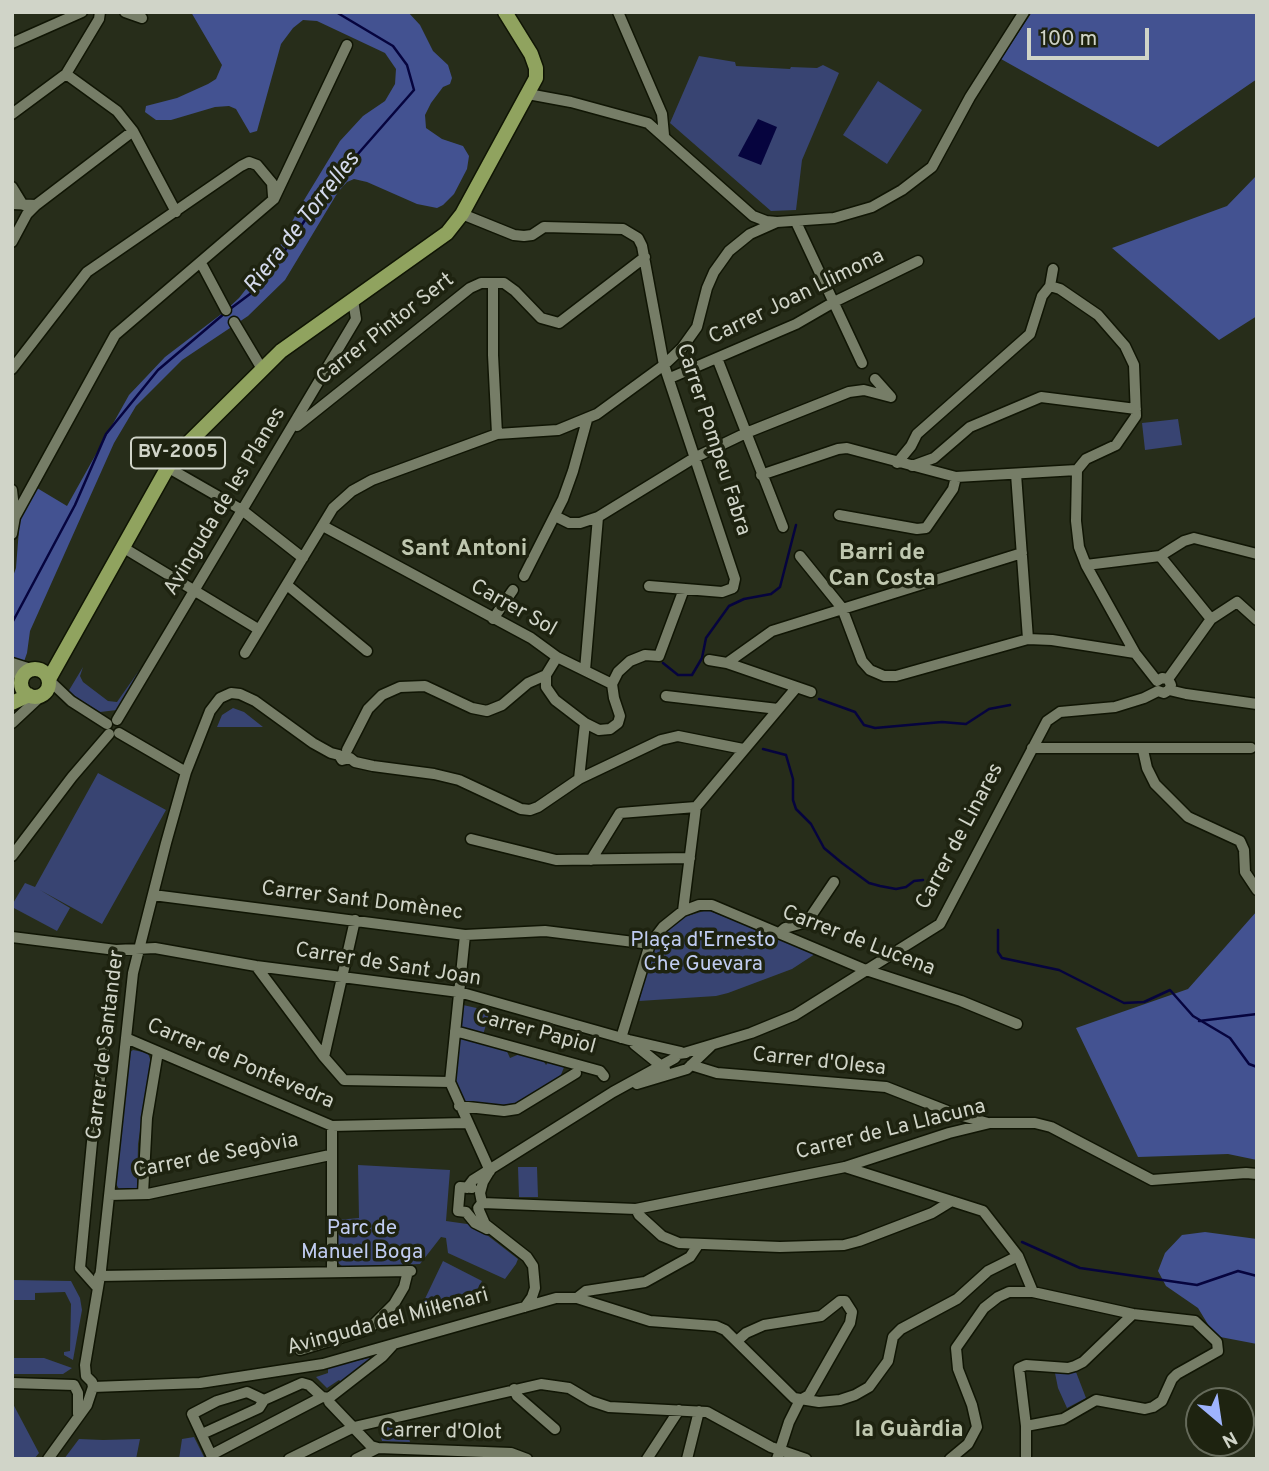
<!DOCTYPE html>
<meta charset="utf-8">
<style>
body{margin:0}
#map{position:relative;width:1269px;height:1471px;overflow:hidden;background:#272d1a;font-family:Overpass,sans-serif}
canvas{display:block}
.frame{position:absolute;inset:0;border:14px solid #d0d4c8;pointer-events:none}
.north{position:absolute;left:1185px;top:1387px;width:70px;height:70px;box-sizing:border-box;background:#1e2310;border:2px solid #656a5a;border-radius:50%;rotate:151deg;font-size:19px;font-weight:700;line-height:28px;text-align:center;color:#d0d4c8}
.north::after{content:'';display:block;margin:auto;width:24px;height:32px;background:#9eb3fd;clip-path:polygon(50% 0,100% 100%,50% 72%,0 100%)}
.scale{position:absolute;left:1027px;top:28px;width:122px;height:32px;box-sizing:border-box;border:4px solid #d0d4c8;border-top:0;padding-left:9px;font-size:21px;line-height:24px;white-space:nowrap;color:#d0d4c8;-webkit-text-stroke:5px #1e2310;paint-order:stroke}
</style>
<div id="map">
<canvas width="1269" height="1471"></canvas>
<div class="frame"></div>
<div class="north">N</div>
<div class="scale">100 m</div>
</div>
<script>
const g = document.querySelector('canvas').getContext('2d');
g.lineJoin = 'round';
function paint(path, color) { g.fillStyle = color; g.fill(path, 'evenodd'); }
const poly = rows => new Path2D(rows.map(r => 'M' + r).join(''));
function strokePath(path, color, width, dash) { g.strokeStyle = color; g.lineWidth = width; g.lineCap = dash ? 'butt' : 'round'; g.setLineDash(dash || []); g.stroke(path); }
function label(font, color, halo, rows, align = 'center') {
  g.font = font + ' Overpass,sans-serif'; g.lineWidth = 7; g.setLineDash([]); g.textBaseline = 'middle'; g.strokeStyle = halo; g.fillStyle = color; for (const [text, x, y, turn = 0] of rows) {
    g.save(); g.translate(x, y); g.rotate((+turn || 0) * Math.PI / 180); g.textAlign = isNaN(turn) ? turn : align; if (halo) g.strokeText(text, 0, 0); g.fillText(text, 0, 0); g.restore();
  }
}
paint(poly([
 [699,56,735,62,736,66,790,69,791,67,817,68,823,65,839,73,802,160,796,210,771,211,670,123],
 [878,81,922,110,887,164,843,135],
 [1178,419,1182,445,1145,450,1142,423],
 [150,655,117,710,100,712,68,692,83,667,80,676,83,682,108,701,117,702],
 [233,708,244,712,263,727,217,727,222,715],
 [98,773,166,810,102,924,40,890,70,908,57,931,12,907,12,905,25,883,35,887],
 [707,910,749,926,815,954,792,969,728,993,716,996,639,1001,654,948,662,936,678,919],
 [463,1005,490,1011,483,1035,505,1047,510,1058,522,1053,541,1057,546,1065,550,1060,565,1065,560,1077,520,1102,499,1106,464,1102,455,1080],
 [133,1050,148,1053,151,1062,138,1144,137,1190,119,1189,116,1184,130,1052],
 [358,1165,450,1170,446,1221,474,1225,518,1259,516,1264,505,1279,448,1253,446,1238,441,1237,420,1264,343,1267,337,1262,337,1220,359,1218],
 [518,1167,537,1167,538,1197,519,1197],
 [443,1261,482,1281,471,1301,440,1313,422,1305],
 [12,1280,71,1281,80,1298,82,1310,73,1360,64,1355,64,1352,70,1351,71,1304,65,1292,35,1293,35,1300,12,1300],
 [374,1357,341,1382,339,1380,327,1388,316,1377,328,1373,328,1367],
 [12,1358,44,1358,72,1368,63,1374,12,1374],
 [1076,1372,1086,1398,1067,1408,1058,1388,1055,1373],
 [12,1402,39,1453,34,1459,12,1459],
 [405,1423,410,1442,382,1441,379,1429],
 [194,1437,205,1459,179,1459,182,1439],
 [79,1439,103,1440,140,1439,136,1459,64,1459]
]), '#384472');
paint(poly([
 [191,12,408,12,420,25,433,51,448,65,452,78,450,84,443,87,431,103,425,115,426,128,442,139,463,146,469,156,467,169,454,194,443,205,437,208,417,204,367,182,354,179,347,182,338,192,285,280,248,316,182,360,136,406,114,443,30,631,27,653,21,670,12,683,12,579,16,568,20,516,37,488,67,506,129,395,165,357,224,312,239,298,280,246,298,210,340,141,363,116,385,101,395,84,396,69,385,53,317,21,303,20,293,28,281,44,257,131,250,133,236,109,229,106,215,107,171,120,156,120,145,112,146,106,177,98,208,84,216,79,222,65],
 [1032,12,1257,12,1257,79,1158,147,1001,59],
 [1257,175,1257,316,1219,340,1112,248,1227,206],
 [1257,911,1257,1160,1228,1154,1138,1157,1076,1028,1188,989],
 [1205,1232,1257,1239,1257,1344,1215,1336,1198,1308,1166,1286,1158,1271,1165,1253,1182,1235]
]), '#435291');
paint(poly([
 [758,119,777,127,761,165,738,156]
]), '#06043e');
strokePath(poly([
 [230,309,250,294,272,270,321,196,414,90,407,65,393,46,336,12],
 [12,623,75,505,106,434,158,370,225,313],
 [663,663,678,675,692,675,702,658,706,638,729,606,744,599,771,594,780,587,796,525],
 [819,699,855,712,864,725,875,728,942,722,966,724,989,709,1010,705],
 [763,749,786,755,793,779,793,800,796,809,811,824,824,848,842,863,869,883,880,886,896,889,906,887,914,881,923,880],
 [998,930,998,952,1002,958,1059,970,1124,1003,1144,1002,1170,990,1193,1016,1230,1038,1249,1064,1257,1067],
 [1199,1021,1257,1014],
 [1022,1242,1080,1268,1197,1285,1238,1271,1257,1276]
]), '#06043e', 2.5);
const minor = poly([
 [125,12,142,18],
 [618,12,662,114,664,135],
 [12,43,82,12],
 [66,74,117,111,133,131,176,212],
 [528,94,571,102,648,123,753,216,766,221,777,222,834,218,872,207,902,190,932,167,970,97,1024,12],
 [12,114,66,74,99,19,100,12],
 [12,187,23,205],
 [12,204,36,205],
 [462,214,514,235,524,236,532,235,544,227,623,229,638,238,642,246,664,365,735,579,733,588,722,592,649,586],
 [796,222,862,363],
 [12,242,27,214,36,205,133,131],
 [201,263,226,310],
 [493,283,493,355,497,434],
 [1050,286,1060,289,1098,315,1125,346,1134,365,1136,416,1116,445,1086,459,1077,470,1076,521,1079,547,1086,565,1135,653,1157,681],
 [234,322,262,369],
 [717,358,783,527],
 [12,369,87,272,241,166,249,162,257,165,272,183,273,196],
 [670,378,796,324,834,302,918,261],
 [297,426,470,288,481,283,504,283,515,291,541,318,559,323,645,257],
 [897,463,911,446,917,434,1030,334,1042,296,1050,286,1053,269],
 [912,466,934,458,970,427,1041,397,1136,409],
 [167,467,242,510,303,558],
 [1016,474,1028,639],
 [761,475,838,449,847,448,956,477,1077,470],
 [12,490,15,517,12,534],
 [839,515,917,529,926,528,953,489,956,477],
 [555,516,569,523,580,523,598,517,694,458,746,433,849,392,864,390,891,397,875,379],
 [15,517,115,335,274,199,347,45],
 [323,526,531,638,557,657,612,684],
 [124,548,258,629],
 [800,556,842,608,862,661,870,670,884,676,896,676,1028,639,1052,640,1135,653],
 [1160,556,1211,619],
 [1086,565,1160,556,1184,541,1194,538,1257,554],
 [524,576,563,499,573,471,587,420],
 [287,585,367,651],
 [493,619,513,590],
 [245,653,333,508,352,491,372,480,497,434,558,430,597,414,664,365,682,348,697,327,707,288,714,272,729,251,750,234,777,222],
 [709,660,727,663,811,692],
 [12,663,31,669],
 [727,663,772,631,1022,553],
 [13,664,21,680],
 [585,670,598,517],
 [546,675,546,687,555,700,585,723,599,730,610,729,618,723,620,716,614,698,612,684,618,672,630,661,645,655,659,656,684,589],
 [1168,679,1211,619,1237,602,1257,620],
 [50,681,71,701,107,724],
 [1169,690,1186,694,1257,704],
 [666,696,778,709],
 [117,720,356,319,353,300],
 [12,723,42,695],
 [119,733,186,772],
 [1032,748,1251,748],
 [347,750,368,709,382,695,400,687,425,686,472,708,487,711,502,705,528,683,546,675,557,657],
 [1143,750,1147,768,1155,784,1188,817,1240,841,1244,850,1245,872,1257,890],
 [350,758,355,762,373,766,434,774,459,780,521,809,530,810,538,807,579,779,661,740,678,736,743,749],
 [579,779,585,723],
 [471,839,556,860,690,858],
 [12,856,72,777,109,734],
 [591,860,620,813,696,807],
 [153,895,465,935,545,931,650,944],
 [683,911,699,905,712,905,866,970,961,1001,1017,1024],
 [779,933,785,928,807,922,834,882],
 [465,935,450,1082,490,1171],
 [12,937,116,950,155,948,256,966,459,992,629,1040,681,1052],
 [256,966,324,1057,344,1080,450,1082],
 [455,1031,600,1071,604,1076],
 [126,1038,332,1126,466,1123],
 [621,1038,650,944,663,927,683,911,696,807,796,688],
 [634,1044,665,1069],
 [684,1053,751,1033,795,1015,940,924,1047,721,1060,712,1115,707,1144,698,1158,691,1164,693,1169,690,1171,685,1168,679,1162,678,1157,681],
 [324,1057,355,920],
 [691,1065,717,1073,886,1087,955,1114,988,1123],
 [637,1084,687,1069,711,1046],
 [459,1106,504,1111,517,1109,576,1073],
 [845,1167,983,1211,1018,1256,1033,1292],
 [489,1172,483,1182,480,1193,482,1203,478,1208,485,1224,527,1257,533,1266,535,1288,532,1297,525,1307],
 [467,1188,473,1180,613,1092,675,1058,678,1054,686,1053],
 [472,1188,460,1187,458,1211,466,1212,475,1223,487,1229],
 [143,1194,147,1118,158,1052],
 [109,1195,148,1194,330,1155],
 [482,1203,636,1209,845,1167,949,1133,990,1123,1035,1123,1051,1127,1152,1180,1246,1173,1257,1174],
 [636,1209,639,1215,662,1236,679,1243,780,1247,844,1245,859,1241,932,1213,950,1202],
 [332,1272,332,1126],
 [99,1276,411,1271],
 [96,1286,80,1268,92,1142,116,950],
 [577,1298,586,1291,645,1282,690,1257,698,1245],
 [737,1341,746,1333,764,1325,821,1316,840,1301,845,1301,852,1312,850,1323,809,1395,800,1400,789,1422,777,1459],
 [300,1350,363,1331,372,1326,394,1304,404,1287,408,1271],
 [12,1383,74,1385],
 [74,1385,78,1393,78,1414],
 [93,1387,200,1383,323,1364,556,1298,577,1298,650,1321,716,1326,725,1330,794,1398,819,1402,840,1400,855,1395,869,1387,888,1361,893,1337,901,1329,957,1299,988,1271,1018,1256],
 [514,1389,517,1396,555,1429],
 [329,1398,383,1356,393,1345],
 [329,1398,329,1402,371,1446,378,1448],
 [202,1434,259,1408,264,1400,302,1383,309,1385,322,1397,329,1398],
 [211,1455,322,1397],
 [48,1459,87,1405,93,1387,92,1382,86,1376,85,1365,101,1270,133,973,166,843,186,772,210,711,220,698,231,693,240,694,255,701,313,743,331,753,339,755,342,760,350,758],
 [213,1459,192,1414,217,1401,247,1392,264,1400],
 [289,1459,354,1427,541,1384,569,1388,591,1401,609,1407,707,1412,771,1447,806,1459],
 [356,1459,378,1448,511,1453,527,1459],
 [647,1459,679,1410],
 [687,1459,699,1411],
 [950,1459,968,1444,977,1427,972,1405,958,1369,956,1348,984,1308,998,1297,1009,1292,1033,1292,1133,1314,1195,1321,1217,1342,1218,1351,1177,1374,1172,1379,1162,1401,1153,1407,1145,1409,1096,1400,1063,1419,1026,1426],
 [1026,1459,1026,1426,1019,1368,1026,1365,1068,1368,1075,1366,1083,1362,1133,1314]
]);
const major = poly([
 '21 683a14 14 0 1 1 28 0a14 14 0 1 1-28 0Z',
 [49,679,173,458,281,351,447,233,462,214,536,78,536,68,531,54,505,12],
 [12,703,29,695]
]);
strokePath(minor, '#101504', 13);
strokePath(major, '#101504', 17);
strokePath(minor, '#767d67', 10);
strokePath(major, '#90a35f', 14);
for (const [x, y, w] of [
 [178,453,94]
]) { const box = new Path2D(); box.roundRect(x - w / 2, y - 15.5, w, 31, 5); g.fillStyle = '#1e2310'; g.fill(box); strokePath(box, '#d0d4c8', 2); }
label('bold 19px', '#d0d4c8', null, [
 ["BV-2005",178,453]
]);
label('21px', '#d0d4c8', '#1e2310', [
 ["Carrer Joan Llimona",797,298,-26],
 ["Carrer Pintor Sert",386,330,-38],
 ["Carrer Pompeu Fabra",712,440,72],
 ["Avinguda de les Planes",226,502,-59],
 ["Carrer Sol",513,609,29],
 ["Carrer de Linares",961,837,-62],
 ["Carrer Sant Domènec",362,902,7],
 ["Carrer de Lucena",858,942,21],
 ["Carrer de Sant Joan",388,966,9],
 ["Carrer Papiol",535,1033,15],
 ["Carrer de Santander",107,1045,-83],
 ["Carrer d'Olesa",819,1063,6],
 ["Carrer de Pontevedra",240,1065,23],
 ["Carrer de La Llacuna",891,1131,-14],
 ["Carrer de Segòvia",216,1157,-11],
 ["Avinguda del Mil·lenari",388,1323,-15],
 ["Carrer d'Olot",441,1433,1]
]);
label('21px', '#c0ccf1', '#1e2310', [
 ["Plaça d'Ernesto",703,942],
 ["Che Guevara",703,966],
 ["Parc de",362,1230],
 ["Manuel Boga",362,1254]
]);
label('italic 23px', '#d4daed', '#1e2310', [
 ["Riera de Torrelles",303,224,-52]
]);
label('bold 23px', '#bfc7af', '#1e2310', [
 ["Sant Antoni",464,550],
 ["Barri de",882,554],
 ["Can Costa",882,580],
 ["la Guàrdia",909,1431]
]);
</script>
